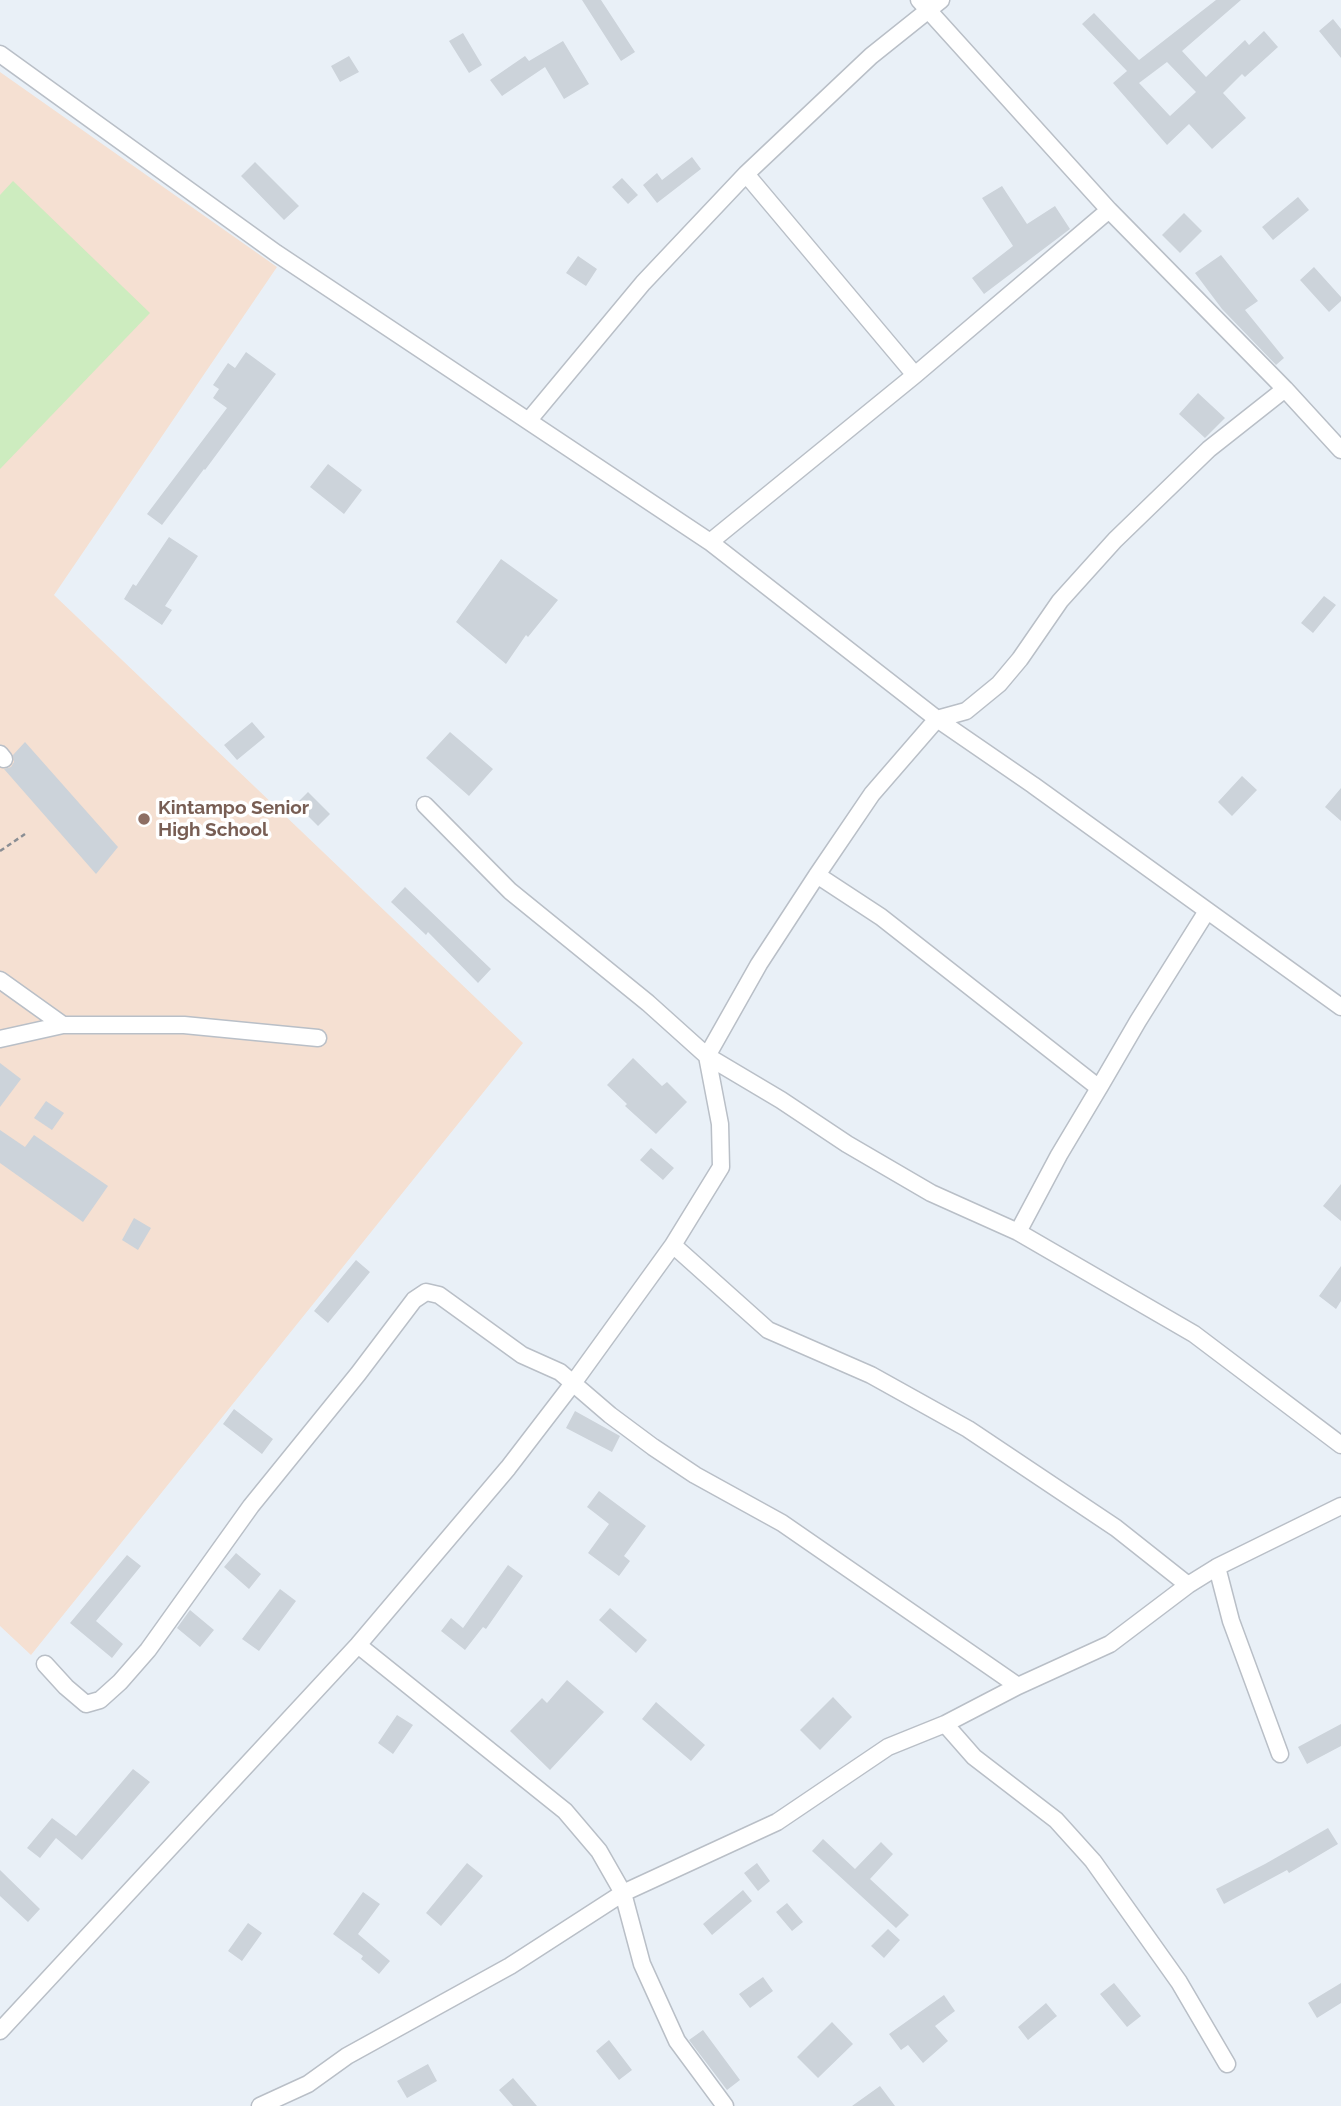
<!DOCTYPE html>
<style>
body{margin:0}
canvas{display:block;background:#e9f0f7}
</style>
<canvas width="1341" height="2106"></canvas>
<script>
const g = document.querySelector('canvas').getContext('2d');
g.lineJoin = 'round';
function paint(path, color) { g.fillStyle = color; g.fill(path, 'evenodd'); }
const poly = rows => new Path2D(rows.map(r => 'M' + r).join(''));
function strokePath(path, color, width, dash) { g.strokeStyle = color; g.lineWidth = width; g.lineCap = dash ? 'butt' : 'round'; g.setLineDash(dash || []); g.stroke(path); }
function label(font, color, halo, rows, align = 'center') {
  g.font = font + ' Raleway,sans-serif'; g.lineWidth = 7; g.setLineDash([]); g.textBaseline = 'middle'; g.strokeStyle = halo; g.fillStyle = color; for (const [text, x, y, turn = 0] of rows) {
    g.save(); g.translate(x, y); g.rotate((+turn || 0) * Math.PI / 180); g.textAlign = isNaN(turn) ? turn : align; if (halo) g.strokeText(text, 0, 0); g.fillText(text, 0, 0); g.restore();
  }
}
paint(poly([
 [0,72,277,267,54,595,523,1043,31,1655,0,1626]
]), '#f5e0d2');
paint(poly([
 [13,181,150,313,0,469,0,195]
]), '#cdecbf');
paint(poly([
 [582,0,601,0,635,52,621,61],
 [1216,0,1241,0,1182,51,1206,77,1245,40,1249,45,1264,31,1278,47,1245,77,1242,74,1223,93,1246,118,1212,149,1189,124,1167,145,1113,83,1127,71,1082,24,1094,13,1139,60],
 [1167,62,1196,92,1170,116,1139,83],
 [1333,19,1341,29,1341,58,1319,31],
 [463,33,482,65,469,73,449,41],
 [563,41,589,84,564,99,545,67,502,96,490,80,525,56,529,61],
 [349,56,359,72,340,82,331,66],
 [692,157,701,169,657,203,643,185,657,173,662,180],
 [255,162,299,206,284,220,241,176],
 [622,178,638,195,628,204,612,187],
 [1002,186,1027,224,1055,206,1070,229,984,294,972,278,1013,246,982,198],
 [1298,197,1309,210,1273,240,1262,227],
 [1184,213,1202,231,1180,253,1162,235],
 [1221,255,1258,301,1245,310,1284,358,1276,365,1222,309,1195,273],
 [578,256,597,269,586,286,566,273],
 [1314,267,1341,297,1341,301,1329,312,1300,280],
 [246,352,276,374,205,470,204,469,162,525,147,514,227,408,213,398,219,389,213,385,228,363,235,368],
 [1198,393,1225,418,1205,438,1179,414],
 [328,464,362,490,344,514,310,487],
 [169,537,198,556,165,606,172,610,162,625,124,599,133,584,136,586],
 [501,559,558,600,528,637,526,635,506,664,456,622],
 [1324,596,1336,605,1313,633,1301,623],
 [252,722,265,737,237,760,224,745],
 [450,732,493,769,469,796,426,758],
 [25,742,118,847,96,874,4,769,11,767,14,762,13,755],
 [1242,776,1257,790,1232,816,1218,802],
 [1341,788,1341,821,1325,807],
 [308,792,330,814,318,826,296,804],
 [405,887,491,969,478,983,428,932,426,935,391,902],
 [633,1058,662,1086,667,1082,687,1102,656,1134,625,1106,627,1104,607,1085],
 [0,1063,21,1079,0,1107],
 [46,1101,64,1113,52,1130,34,1118],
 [0,1130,25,1147,34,1135,108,1186,83,1222,0,1163],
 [651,1148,674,1168,663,1180,640,1160],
 [1341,1184,1341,1221,1323,1206],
 [134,1218,151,1228,138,1250,122,1240],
 [356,1260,370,1272,328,1323,314,1311],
 [1341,1266,1341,1301,1336,1309,1319,1296],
 [234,1409,273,1439,262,1454,223,1424],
 [575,1411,620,1436,612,1452,566,1428],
 [599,1491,646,1526,624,1556,630,1561,619,1576,588,1553,609,1524,587,1507],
 [236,1553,261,1574,249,1589,224,1567],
 [127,1555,141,1566,96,1621,123,1644,112,1658,70,1623],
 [508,1565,523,1576,486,1629,483,1627,465,1650,441,1631,451,1618,463,1628],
 [280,1589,296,1601,259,1651,242,1639],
 [610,1608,647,1640,636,1653,599,1620],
 [190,1610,214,1630,200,1647,177,1628],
 [567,1680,604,1712,550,1770,510,1731,542,1698,547,1703],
 [833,1697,852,1717,820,1750,800,1730],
 [656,1702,705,1745,691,1761,642,1719],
 [397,1715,413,1725,393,1754,378,1743],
 [1341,1724,1341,1746,1307,1764,1298,1747],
 [133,1769,150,1782,82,1860,56,1838,40,1858,27,1848,52,1818,76,1836],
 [1328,1828,1338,1844,1289,1873,1287,1870,1224,1904,1216,1889,1265,1864],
 [823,1839,855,1869,881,1842,893,1854,870,1879,909,1915,896,1928,812,1851],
 [467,1863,483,1876,441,1926,426,1913],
 [757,1863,770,1881,758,1891,744,1873],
 [0,1870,40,1909,28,1922,0,1896],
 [743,1890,752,1901,712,1935,703,1924],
 [363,1892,380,1904,358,1934,390,1961,379,1974,361,1959,363,1956,333,1934],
 [787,1903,803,1922,792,1931,776,1912],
 [248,1923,262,1933,242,1961,228,1951],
 [888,1929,900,1940,884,1958,871,1946],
 [763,1977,773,1991,750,2008,739,1994],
 [1114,1983,1141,2016,1127,2027,1100,1994],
 [1341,1983,1341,2003,1317,2018,1308,2003],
 [944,1995,955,2011,935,2026,948,2041,923,2063,908,2045,901,2050,889,2034],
 [1046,2003,1057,2016,1028,2040,1018,2027],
 [832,2022,853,2044,818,2078,797,2057],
 [703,2030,740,2080,727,2090,689,2040],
 [609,2040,632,2070,619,2080,596,2051],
 [428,2064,437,2081,407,2098,397,2081],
 [513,2078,537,2106,513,2106,499,2090],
 [880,2086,895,2106,852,2106]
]), '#ccd3da');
const minor = poly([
 [919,0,1109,210,1285,389,1341,450],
 [0,54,276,253,710,542,937,719,1033,785,1341,1007],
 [746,174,915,375],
 [529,420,643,283,746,174,871,56,941,0],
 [710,542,915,375,1109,210],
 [0,754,4,759],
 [425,805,510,891,648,1003,707,1056,759,964,817,875,872,794,937,719,966,711,999,684,1020,659,1060,601,1115,540,1209,449,1285,389],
 [817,875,881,917,1099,1088,1059,1155,1018,1232],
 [0,980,63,1025,184,1025,318,1038],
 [0,1039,63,1025],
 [707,1056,781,1100,847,1144,931,1193,1018,1232,1194,1334,1341,1445],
 [1099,1088,1138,1021,1207,911],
 [673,1245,768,1330,871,1375,968,1429,1116,1528,1188,1585],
 [1217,1567,1231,1621,1280,1754],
 [358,1645,565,1811,599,1851,623,1893,642,1964,677,2041,725,2106],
 [45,1664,66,1687,86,1704,100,1700,120,1682,148,1650,251,1506,358,1374,414,1300,426,1292,439,1295,522,1355,560,1372,610,1415,653,1447,695,1475,782,1523,1018,1686],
 [945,1724,974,1757,1056,1820,1093,1861,1179,1982,1227,2064],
 [0,2031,358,1645,508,1468,574,1382,673,1245,721,1167,720,1124,707,1056],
 [260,2106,308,2084,347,2056,510,1966,623,1893,777,1822,888,1747,945,1724,1018,1686,1110,1644,1188,1585,1217,1567,1341,1506]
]);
strokePath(minor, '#b9bfc7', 19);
strokePath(poly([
 [0,851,25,834]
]), '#8a8e94', 2.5, [5, 3.5]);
strokePath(minor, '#fff', 16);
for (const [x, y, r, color] of [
 [144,819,7,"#8d6e63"]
]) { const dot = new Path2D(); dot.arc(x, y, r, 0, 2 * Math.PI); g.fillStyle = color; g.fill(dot); strokePath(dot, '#fff', 2.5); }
label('bold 19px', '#785e54', '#fff', [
 ["Kintampo Senior",158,808],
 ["High School",158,830]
], 'left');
</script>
